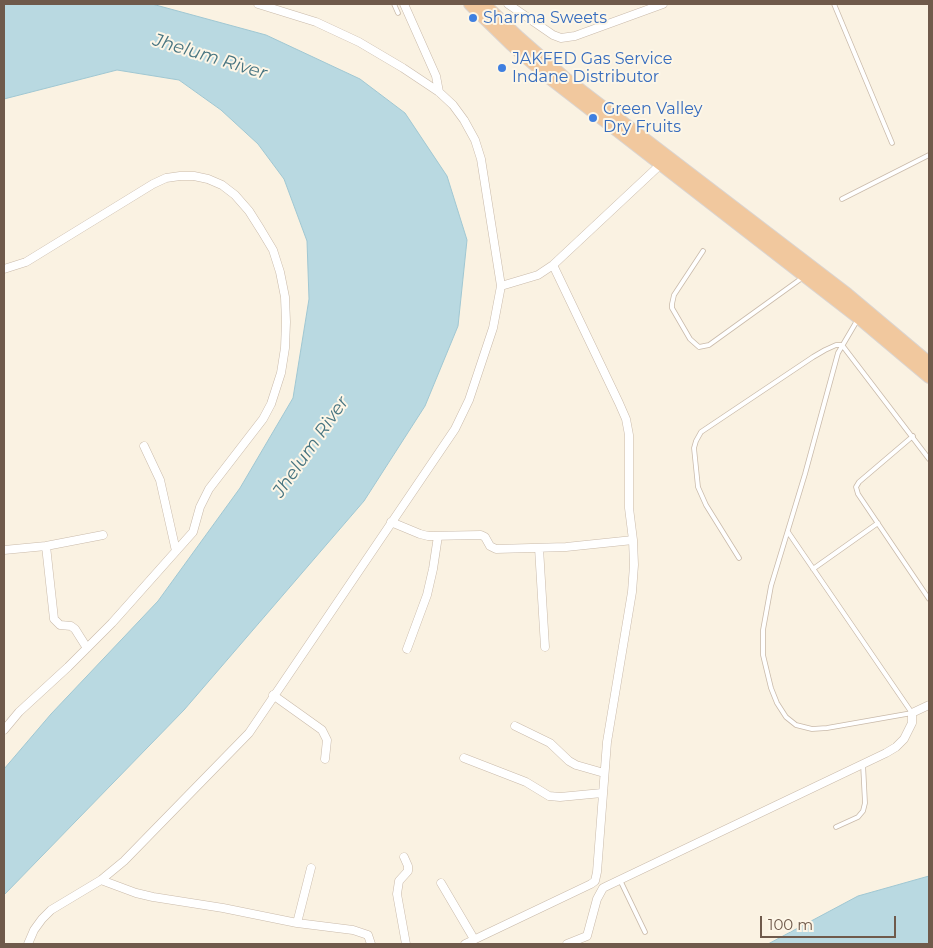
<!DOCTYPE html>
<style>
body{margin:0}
#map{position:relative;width:933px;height:948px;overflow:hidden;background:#faf2e2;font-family:Montserrat,sans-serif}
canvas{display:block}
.frame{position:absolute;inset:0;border:5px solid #6f5a4b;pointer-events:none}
.scale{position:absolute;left:760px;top:916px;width:136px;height:22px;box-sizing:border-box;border:2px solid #6f5a4b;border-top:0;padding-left:6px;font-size:15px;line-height:18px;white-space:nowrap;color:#6f5a4b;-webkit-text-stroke:4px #fdf6e7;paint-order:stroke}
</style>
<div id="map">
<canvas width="933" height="948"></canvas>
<div class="frame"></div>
<div class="scale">100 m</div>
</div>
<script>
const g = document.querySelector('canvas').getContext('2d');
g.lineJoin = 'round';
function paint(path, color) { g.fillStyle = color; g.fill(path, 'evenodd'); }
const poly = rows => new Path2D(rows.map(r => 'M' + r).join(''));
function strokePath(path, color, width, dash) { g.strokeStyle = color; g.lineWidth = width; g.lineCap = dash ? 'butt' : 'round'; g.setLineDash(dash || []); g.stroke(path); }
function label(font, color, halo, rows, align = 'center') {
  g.font = font + ' Montserrat,sans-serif'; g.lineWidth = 4; g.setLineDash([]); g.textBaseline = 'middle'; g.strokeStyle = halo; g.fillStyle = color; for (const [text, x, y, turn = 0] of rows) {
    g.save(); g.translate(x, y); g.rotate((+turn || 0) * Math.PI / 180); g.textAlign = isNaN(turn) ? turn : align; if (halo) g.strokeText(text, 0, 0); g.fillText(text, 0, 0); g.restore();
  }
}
const water = poly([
 [4,4,152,4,266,35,360,79,405,113,447,176,467,240,458,326,425,406,364,501,184,710,4,895,4,769,51,714,158,601,240,488,293,398,309,299,307,241,284,179,258,144,221,110,179,80,117,70,4,99,4,4],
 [929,876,929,944,768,944,858,896,929,876]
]);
paint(water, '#b9d9e1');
strokePath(water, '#a0c7d2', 1);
const service = poly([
 [394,4,398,13],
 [834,4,892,143],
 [842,199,929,155],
 [703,251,674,295,672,304,672,308,690,339,699,347,709,345,802,278],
 [913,436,859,482,856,487,858,494,929,599],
 [788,532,912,713,827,728,812,729,796,725,786,717,777,703,771,688,763,655,763,630,771,586,805,474,838,353,858,319],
 [739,558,706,505,698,487,694,448,696,441,701,432,813,357,825,350,836,345,842,345,929,459],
 [813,569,878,523],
 [836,827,858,817,863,811,865,803,863,764],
 [620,880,645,932]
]);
const minor = poly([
 [404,4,436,76,439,92],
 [508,4,553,35,561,38,575,36,663,4],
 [4,269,26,262,153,184,166,178,180,176,194,176,208,179,222,185,235,195,249,211,261,230,273,250,280,272,285,297,286,322,285,348,281,373,271,404,263,419,209,489,200,507,193,532,112,623,68,667,19,712,4,730],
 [501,286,538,275,553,265,661,164],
 [144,446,160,480,176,551],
 [391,522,420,534,428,536,481,535,485,537,490,546,496,549,566,547,633,540],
 [46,546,103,535],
 [539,548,545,647],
 [4,550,46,546,54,619,60,625,71,626,75,629,87,648],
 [407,649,427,595,433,569,438,536],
 [273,695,322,730,327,740,325,759],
 [515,726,550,743,569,761,576,765,604,773],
 [464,758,526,782,549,796,560,797,602,793],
 [404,857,408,866,408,871,399,881,397,894,406,944],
 [101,880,136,893,153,897,223,908,297,923,353,930,368,935,371,944],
 [441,883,474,939],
 [297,923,311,868],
 [28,944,34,930,42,919,51,910,101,880,124,861,249,733,455,429,469,400,493,328,501,286,481,159,475,140,464,120,453,105,439,92,403,68,359,42,316,22,258,4],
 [465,944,591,884,595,881,597,872,607,742,632,592,634,565,633,540,629,508,629,435,626,419,619,403,553,265],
 [567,944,587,936,597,899,603,888,607,886,886,753,896,747,904,739,912,723,912,713,929,705]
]);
const trunk = poly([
 [470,4,511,44,551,79,859,318,929,377],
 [484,4,517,36,566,79,847,294,929,363]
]);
strokePath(service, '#c9baaa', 5.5);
strokePath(minor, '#c9baaa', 9);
strokePath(trunk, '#dad4d0', 14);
strokePath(service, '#fff', 4);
strokePath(minor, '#fff', 8);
strokePath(trunk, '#f1c89e', 12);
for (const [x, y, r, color] of [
 [473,18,5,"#3f7fe0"],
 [502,68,5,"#3f7fe0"],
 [593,118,5,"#3f7fe0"]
]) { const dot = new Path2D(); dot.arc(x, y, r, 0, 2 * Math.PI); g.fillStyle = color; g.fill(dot); strokePath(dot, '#fdf6e7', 2); }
label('16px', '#366cbe', '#fdf6e7', [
 ["Sharma Sweets",483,18],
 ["JAKFED Gas Service",512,59],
 ["Indane Distributor",512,77],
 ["Green Valley",603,109],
 ["Dry Fruits",603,127]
], 'left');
label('italic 18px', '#477480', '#fdf6e7', [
 ["Jhelum River",210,57,17],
 ["Jhelum River",311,447,-55]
]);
</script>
